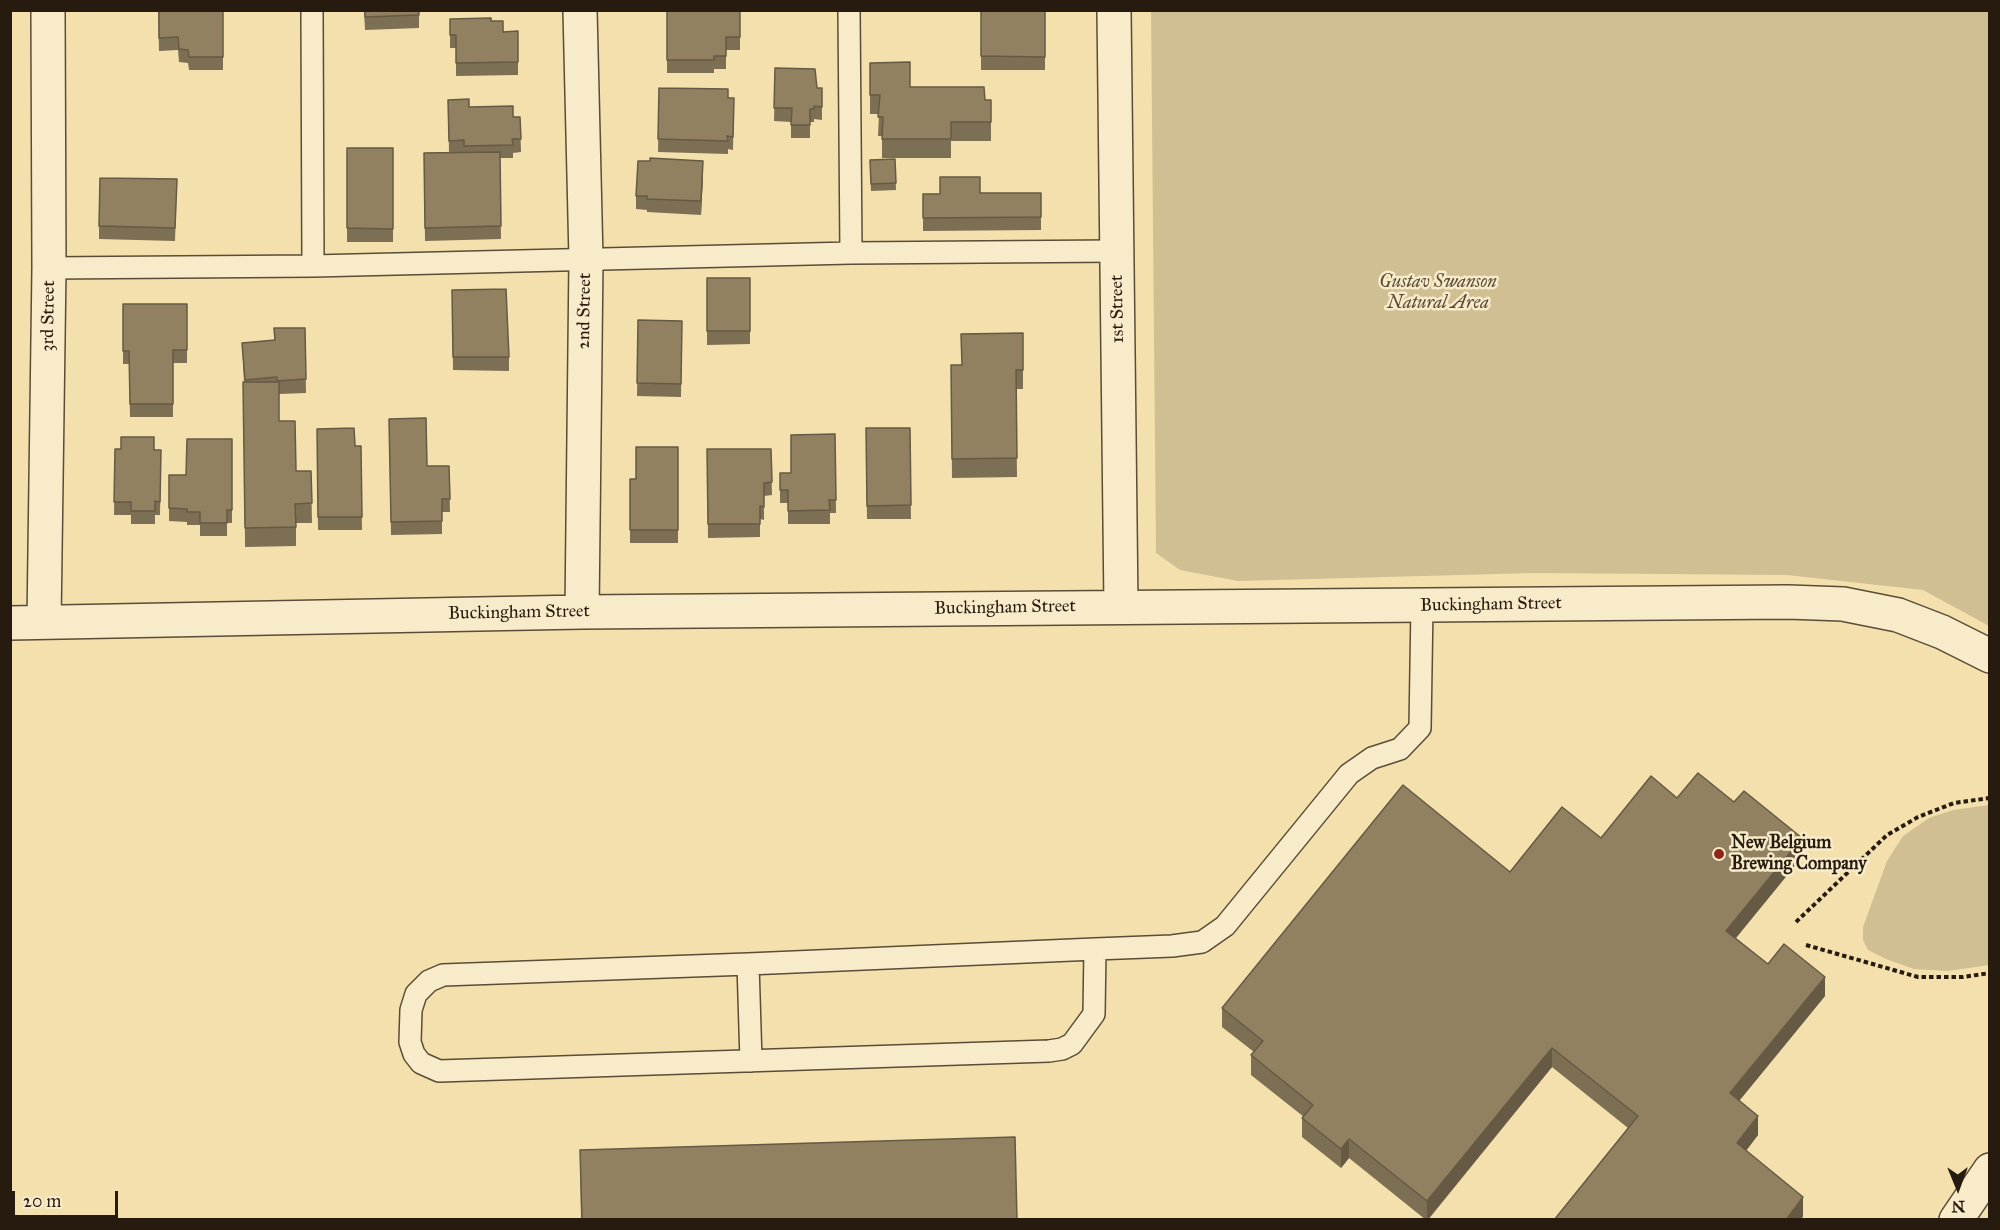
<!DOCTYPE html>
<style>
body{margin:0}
#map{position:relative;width:2000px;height:1230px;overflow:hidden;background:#f3e0ad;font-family:"IM FELL Great Primer",serif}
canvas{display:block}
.frame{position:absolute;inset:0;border:12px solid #271b0f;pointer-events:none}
.north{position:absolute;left:1928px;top:1158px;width:60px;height:60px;-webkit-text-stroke:4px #f7ebca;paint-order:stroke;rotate:179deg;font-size:16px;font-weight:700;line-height:24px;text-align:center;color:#271b0f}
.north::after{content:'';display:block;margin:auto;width:21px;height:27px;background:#271b0f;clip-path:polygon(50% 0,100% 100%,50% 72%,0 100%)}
.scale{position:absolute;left:12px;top:1191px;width:106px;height:27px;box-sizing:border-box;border:3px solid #271b0f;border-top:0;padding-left:8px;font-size:18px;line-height:21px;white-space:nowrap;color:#271b0f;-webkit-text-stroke:4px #f7ebca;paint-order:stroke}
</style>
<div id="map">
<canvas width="2000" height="1230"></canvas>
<div class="frame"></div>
<div class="north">N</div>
<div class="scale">20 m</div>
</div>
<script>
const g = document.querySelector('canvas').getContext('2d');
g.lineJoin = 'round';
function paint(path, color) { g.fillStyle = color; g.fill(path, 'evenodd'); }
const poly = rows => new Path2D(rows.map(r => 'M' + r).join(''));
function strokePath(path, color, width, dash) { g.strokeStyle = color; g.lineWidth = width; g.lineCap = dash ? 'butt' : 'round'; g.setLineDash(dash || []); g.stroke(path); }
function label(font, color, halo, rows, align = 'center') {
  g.font = font + ' "IM FELL Great Primer",serif'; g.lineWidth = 5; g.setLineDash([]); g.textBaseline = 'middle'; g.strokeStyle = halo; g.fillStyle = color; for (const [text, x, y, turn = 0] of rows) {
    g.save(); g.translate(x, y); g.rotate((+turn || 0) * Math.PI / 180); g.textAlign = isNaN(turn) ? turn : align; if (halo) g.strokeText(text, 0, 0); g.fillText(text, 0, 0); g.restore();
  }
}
paint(poly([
 [1151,11,1989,11,1989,626,1923,590,1787,575,1534,573,1238,581,1180,570,1156,553],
 [1989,805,1989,965,1948,971,1914,969,1886,959,1868,950,1863,940,1863,927,1887,861,1903,836,1929,818,1953,810]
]), '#d0bf92');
const lane = poly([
 [312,10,313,266],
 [849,10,851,253],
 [49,268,313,266,851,253,1117,251],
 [1095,949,1094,1014,1072,1044,1062,1049,1049,1051,439,1071,421,1063,414,1054,410,1042,411,1010,416,994,429,981,443,975,748,964,1095,949,1172,946,1202,942,1225,926,1349,774,1372,758,1400,749,1420,728,1422,606],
 [748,964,751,1061]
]);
const street = poly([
 [580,10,586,259,582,612],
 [1114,10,1121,607],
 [44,622,49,268,48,10],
 [10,623,582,612,1788,602,1843,604,1898,615,1942,632,1990,656],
 [1956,1220,1990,1170]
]);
strokePath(lane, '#5a4c36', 24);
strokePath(street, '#5a4c36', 36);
strokePath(poly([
 [1796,922,1887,835,1918,817,1954,803,1990,798],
 [1806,945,1918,977,1963,977,1990,973]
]), '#271b0f', 4, [4.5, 3]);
strokePath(lane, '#f7ebca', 21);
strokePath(street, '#f7ebca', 33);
paint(poly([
 [158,10,223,10,223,70,189,70,188,63,179,62,178,50,159,51],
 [364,10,419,10,419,28,365,30],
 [667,10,740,10,740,50,726,50,726,69,714,69,714,73,667,73],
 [981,10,1045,10,1045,70,981,70],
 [450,19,491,21,503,32,518,31,518,75,456,76,456,48,450,48],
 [870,63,910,87,985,100,991,100,991,141,951,141,951,158,882,158,882,136,878,136,879,114,870,114],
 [775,68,817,88,822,88,822,120,814,119,814,122,810,122,810,138,791,138,791,122,774,121],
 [659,88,728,98,734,98,733,150,728,149,728,154,658,152],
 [448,100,469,107,513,117,520,117,521,152,513,153,513,158,500,158,501,239,425,241,424,153,449,152],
 [347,148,393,148,393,242,347,242],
 [895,159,896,190,871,191,870,160],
 [703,174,701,215,647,212,647,210,636,209,636,196],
 [177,179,175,241,99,239,99,226],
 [980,193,1041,193,1041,230,923,231,923,194],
 [707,278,750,278,750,344,707,345],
 [452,290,509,357,509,371,453,370],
 [123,304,187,304,187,363,173,363,173,417,130,417,129,364,123,364],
 [638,320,682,321,681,397,637,396],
 [274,328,305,328,306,393,279,394,279,421,296,471,311,471,312,523,296,523,296,546,245,547,244,382,242,343,274,340],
 [1023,333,1023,389,1016,389,1017,477,952,478,951,365,962,365],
 [389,419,427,466,449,466,450,512,442,512,442,534,391,535],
 [866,428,910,428,911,519,867,519],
 [317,429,355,446,361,446,362,530,318,530],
 [835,434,836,513,830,513,830,524,788,524,788,503,780,503,780,473,791,473],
 [232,439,232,523,227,523,227,536,200,536,200,525,187,525,187,522,169,521,169,475,186,475],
 [678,447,678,543,630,543,630,479,636,479],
 [115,449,161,450,160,515,155,515,155,524,131,524,131,515,114,515],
 [707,449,771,449,772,495,764,496,764,520,760,519,760,537,708,538],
 [1677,798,1802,857,1736,938,1768,964,1825,996,1739,1101,1758,1135,1746,1151,1803,1216,1801,1220,1554,1220,1628,1128,1552,1067,1428,1220,1426,1220,1349,1158,1341,1168,1302,1137,1302,1118,1304,1117,1251,1075,1251,1055,1254,1052,1222,1027,1222,1008,1510,872,1601,838],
 [580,1150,1017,1220,581,1220]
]), '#7d6f53');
paint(poly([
 [703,161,703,174,701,215,701,201],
 [1802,838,1802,857,1726,950,1726,931],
 [1825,977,1825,996,1730,1112,1730,1093],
 [1552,1048,1552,1067,1427,1220,1427,1201],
 [1758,1116,1758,1135,1737,1162,1737,1143],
 [1349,1139,1349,1158,1341,1168,1341,1149],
 [1803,1197,1803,1216,1801,1220,1786,1220]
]), '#665a44');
const building = poly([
 [159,10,223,10,223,57,189,57,188,50,179,49,178,37,159,38,159,10],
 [365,10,419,10,419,15,365,17,365,10],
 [667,10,740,10,740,37,726,37,726,56,714,56,714,60,667,60,667,10],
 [981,10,1045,10,1045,57,981,56,981,10],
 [491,18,491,21,503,21,503,32,518,31,518,62,456,63,456,35,450,35,450,19,491,18],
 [910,62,910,87,984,87,985,100,991,100,991,122,951,122,951,139,882,139,883,117,878,117,880,95,870,95,870,63,910,62],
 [775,68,815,69,817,88,822,88,822,107,814,106,814,109,810,109,810,125,791,125,792,108,774,108,775,68],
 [659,88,728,89,728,98,734,98,733,137,727,136,728,141,658,139,659,88],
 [469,99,469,107,513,106,513,117,520,117,521,139,512,139,513,145,464,146,464,140,449,141,448,100,469,99],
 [347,148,393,148,393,229,347,228,347,148],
 [500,152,501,226,425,228,424,153,500,152],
 [650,158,703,161,701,201,647,199,647,196,636,196,638,161,650,161,650,158],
 [895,159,896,183,871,184,870,160,895,159],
 [940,177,980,177,980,193,1041,193,1041,217,923,218,923,194,940,194,940,177],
 [100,178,177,179,175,228,99,226,100,178],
 [707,278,750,278,750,331,707,331,707,278],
 [506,289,509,357,453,357,452,290,506,289],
 [123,304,187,304,187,350,173,350,173,404,130,404,129,351,123,351,123,304],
 [638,320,682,321,681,384,637,383,638,320],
 [274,328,305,328,306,379,277,381,277,377,245,380,242,343,275,340,274,328],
 [1023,333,1023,370,1016,370,1017,458,952,459,951,365,962,365,961,334,1023,333],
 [243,382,279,382,279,421,295,421,296,471,311,471,312,503,295,504,296,527,245,528,243,382],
 [426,418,427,466,449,466,450,499,442,499,442,521,391,522,389,419,426,418],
 [354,428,355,446,361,446,362,517,318,517,317,429,354,428],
 [866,428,910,428,911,505,867,506,866,428],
 [835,434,836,500,829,500,830,510,788,511,788,490,780,490,780,473,791,473,791,435,835,434],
 [121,437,154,437,154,450,161,450,160,502,155,501,155,511,131,511,131,502,114,502,115,449,121,449,121,437],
 [187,439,232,439,232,510,227,510,227,523,200,523,200,512,187,512,187,509,169,508,169,475,186,475,187,439],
 [636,447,678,447,678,530,630,530,630,479,636,479,636,447],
 [707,449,771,449,772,482,764,483,764,507,760,506,760,524,708,524,707,449],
 [1698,773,1734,802,1744,791,1802,838,1726,931,1768,964,1784,944,1825,977,1730,1093,1758,1116,1737,1143,1803,1197,1786,1220,1554,1220,1638,1116,1552,1048,1427,1201,1349,1139,1341,1149,1302,1118,1313,1105,1251,1055,1263,1041,1222,1008,1403,785,1510,872,1562,807,1601,838,1651,776,1677,798,1698,773],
 [1015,1137,1017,1220,582,1220,580,1150,1015,1137]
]);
paint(building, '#918161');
strokePath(building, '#665a44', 1.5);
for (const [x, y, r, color] of [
 [1719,854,6,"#8f2418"]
]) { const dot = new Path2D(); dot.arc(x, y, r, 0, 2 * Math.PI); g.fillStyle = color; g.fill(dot); strokePath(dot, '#f7ebca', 2); }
label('italic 18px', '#5a4c36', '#f7ebca', [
 ["Gustav Swanson",1438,283],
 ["Natural Area",1438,304]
]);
label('18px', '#271b0f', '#f7ebca', [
 ["1st Street",1118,309,-91],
 ["2nd Street",585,311,-89],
 ["3rd Street",49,316,-89],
 ["Buckingham Street",1491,605,-1],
 ["Buckingham Street",1005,608,-1],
 ["Buckingham Street",519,613,-1]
]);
label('bold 18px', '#271b0f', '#f7ebca', [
 ["New Belgium",1731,844],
 ["Brewing Company",1731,865]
], 'left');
</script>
